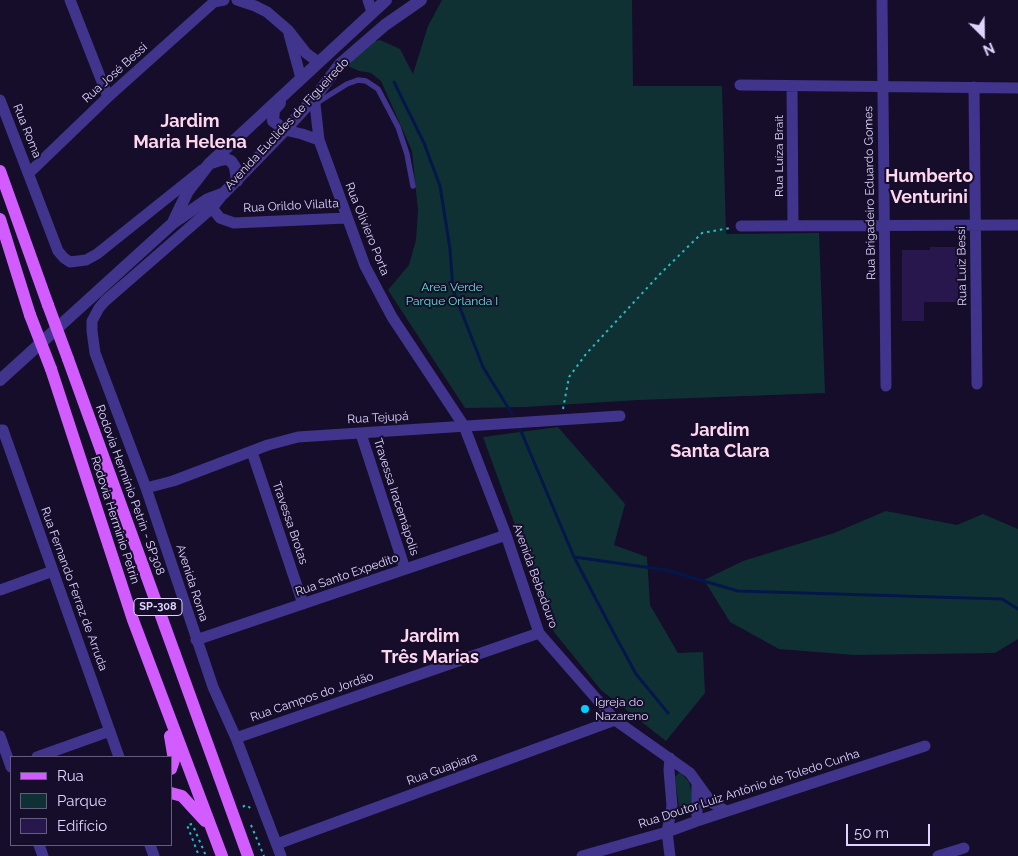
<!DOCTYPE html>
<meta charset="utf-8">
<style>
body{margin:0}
#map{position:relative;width:1018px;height:856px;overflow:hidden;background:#150d29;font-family:Raleway,sans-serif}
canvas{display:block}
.legend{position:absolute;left:10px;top:756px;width:162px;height:90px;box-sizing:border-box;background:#150d29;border:1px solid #655d7f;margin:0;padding:6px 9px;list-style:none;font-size:15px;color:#ded5ff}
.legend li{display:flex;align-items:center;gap:10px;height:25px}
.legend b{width:25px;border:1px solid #655d7f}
.north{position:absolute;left:958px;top:10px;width:50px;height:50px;-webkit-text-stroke:4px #150d29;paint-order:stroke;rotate:157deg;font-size:14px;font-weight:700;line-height:20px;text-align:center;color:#ded5ff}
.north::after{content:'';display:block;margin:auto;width:18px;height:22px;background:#ded5ff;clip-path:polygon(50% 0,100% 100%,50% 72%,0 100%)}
.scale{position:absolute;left:846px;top:824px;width:84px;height:22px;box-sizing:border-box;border:2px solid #ded5ff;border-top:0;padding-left:6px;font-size:15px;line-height:18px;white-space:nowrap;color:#ded5ff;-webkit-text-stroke:4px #150d29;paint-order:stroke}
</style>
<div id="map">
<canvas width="1018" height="856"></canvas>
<ul class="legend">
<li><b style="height:6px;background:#d25cff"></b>Rua</li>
<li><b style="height:14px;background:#103133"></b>Parque</li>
<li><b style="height:14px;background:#27174c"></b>Edifício</li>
</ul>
<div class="north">N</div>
<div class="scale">50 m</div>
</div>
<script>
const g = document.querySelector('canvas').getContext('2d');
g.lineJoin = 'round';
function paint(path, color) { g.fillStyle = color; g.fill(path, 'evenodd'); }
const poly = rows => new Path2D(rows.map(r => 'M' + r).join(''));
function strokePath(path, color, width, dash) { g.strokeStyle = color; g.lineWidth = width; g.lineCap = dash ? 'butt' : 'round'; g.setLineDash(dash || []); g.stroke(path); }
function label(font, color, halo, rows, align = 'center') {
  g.font = font + ' Raleway,sans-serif'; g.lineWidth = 4; g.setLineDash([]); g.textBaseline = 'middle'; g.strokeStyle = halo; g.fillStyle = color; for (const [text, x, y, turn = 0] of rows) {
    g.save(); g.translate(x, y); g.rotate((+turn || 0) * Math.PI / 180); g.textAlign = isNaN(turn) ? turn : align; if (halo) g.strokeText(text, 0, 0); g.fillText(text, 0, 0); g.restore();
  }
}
paint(poly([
 [442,0,632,0,633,86,722,86,726,234,819,233,825,393,639,400,525,407,465,408,388,290,409,265,416,240,418,210,412,151,381,81,371,73,359,71,348,66,355,51,361,45,380,40,400,49,413,74,428,26],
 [558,427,625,504,614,545,647,557,650,605,678,653,703,652,705,693,666,741,601,690,554,632,483,437],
 [886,511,957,525,983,514,1018,529,1018,639,995,653,854,655,779,649,730,622,704,580,743,561,834,533],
 [680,772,689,782,693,797,691,808,688,812,683,813,680,810,678,800,675,777]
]), '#103133');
strokePath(poly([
 [394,82,424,143,440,186,450,249,453,290,483,367,512,414],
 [518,424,574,557,610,626,636,674,668,713],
 [574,557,666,570,738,591,1002,599,1018,609]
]), '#05174a', 3);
paint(poly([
 [930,247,958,247,958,302,924,302,924,321,902,321,902,250,930,250]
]), '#27174c');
strokePath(poly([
 [563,409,569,377,586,354,660,274,702,233,730,228],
 [243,807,245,805,248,806,251,809],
 [192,824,187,825,199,856],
 [251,825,264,856],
 [194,828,206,856]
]), '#23bfc5', 2, [2.5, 4]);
strokePath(poly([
 [315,104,347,84,358,80,366,81,378,89,398,127,407,154,413,186]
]), '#40348c', 5.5);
strokePath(poly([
 [70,0,108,97],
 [237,0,255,6,267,12,288,30,306,53,318,62],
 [368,0,372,12],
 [882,0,886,386],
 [289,34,301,78],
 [740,85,1018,88],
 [792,86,793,225],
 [974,87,977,384],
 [316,96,315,104,319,140,365,266,392,317,464,426,506,535,539,633,615,720,690,773,711,802,726,811],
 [0,100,58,251,64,258,70,262,86,260,97,254,202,170],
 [285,130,302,134,319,140],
 [29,173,108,97,214,2,224,0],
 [224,193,212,208,105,301,99,308,92,321,92,331,95,353,146,488,213,687,236,738,281,856],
 [212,208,220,218,234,223,346,218],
 [741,226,1018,225],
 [0,430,3,430,119,757],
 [361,434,405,569],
 [252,452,303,604],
 [146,488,173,481,268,445,298,437,620,416],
 [0,590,53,571],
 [196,640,506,535],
 [0,736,11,767],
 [236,738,539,633],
 [37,757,110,731],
 [697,821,697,783],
 [277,844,615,720],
 [39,845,43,856],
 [150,845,154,856],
 [582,856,667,832,697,821,925,746],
 [670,856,667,832,672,806,669,770,670,758],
 [938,856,964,848]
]), '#40348c', 11);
strokePath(poly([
 [280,103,274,110,273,121,285,130],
 [211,163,220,160,226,159,231,161,235,167,237,181],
 [174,220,188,191,209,164,386,0],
 [0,380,173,223,208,199,224,193,285,130,316,96,340,64,385,25,421,0]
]), '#40348c', 12);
strokePath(poly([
 [0,171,48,305],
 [0,219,30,315],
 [68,359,248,856],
 [51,369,133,620,222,856],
 [170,736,174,760,171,769],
 [171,793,182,796,205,821]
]), '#d25cff', 12);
strokePath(poly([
 [48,305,68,359],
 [30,315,51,369]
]), '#d25cff', 12);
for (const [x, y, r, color] of [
 [585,709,5,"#01cdff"]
]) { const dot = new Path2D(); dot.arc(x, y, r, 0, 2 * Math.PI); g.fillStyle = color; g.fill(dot); strokePath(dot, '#150d29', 2); }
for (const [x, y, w] of [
 [158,607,48]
]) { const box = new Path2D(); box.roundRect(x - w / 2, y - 8.5, w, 17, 4); g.fillStyle = '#150d29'; g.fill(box); strokePath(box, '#ded5ff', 1); }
label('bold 11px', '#ded5ff', null, [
 ["SP-308",158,607]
]);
label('12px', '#ded5ff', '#150d29', [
 ["Rua José Bessi",115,73,-42],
 ["Avenida Euclides de Figueiredo",287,124,-47],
 ["Rua Roma",27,131,68],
 ["Rua Luíza Brait",779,156,-90],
 ["Rua Brigadeiro Eduardo Gomes",870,193,-91],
 ["Rua Orildo Vilalta",291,206,-3],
 ["Rua Oliviero Porta",367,229,68],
 ["Rua Luiz Bessi",962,266,-91],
 ["Rua Tejupá",378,418,-3],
 ["Rodovia Hermínio Petrin - SP308",130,490,70],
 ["Travessa Iracemápolis",396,497,72],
 ["Rodovia Hermínio Petrin",115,520,72],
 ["Travessa Brotas",290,523,71],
 ["Rua Santo Expedito",347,575,-19],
 ["Avenida Bebedouro",535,576,70],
 ["Avenida Roma",192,583,72],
 ["Rua Fernando Ferraz de Arruda",74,589,70],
 ["Rua Campos do Jordão",312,697,-19],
 ["Rua Guapiara",442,769,-20],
 ["Rua Doutor Luiz Antônio de Toledo Cunha",749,789,-18]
]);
label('12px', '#55ebd4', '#150d29', [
 ["Area Verde",452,287],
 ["Parque Orlanda I",452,301]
]);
label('12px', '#ded5ff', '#150d29', [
 ["Igreja do",595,702],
 ["Nazareno",595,716]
], 'left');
label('bold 18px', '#ffd7ed', '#150d29', [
 ["Jardim",190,122],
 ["Maria Helena",190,143],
 ["Humberto",929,177],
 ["Venturini",929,198],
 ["Jardim",720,431],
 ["Santa Clara",720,452],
 ["Jardim",430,637],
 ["Três Marias",430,658]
]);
</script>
